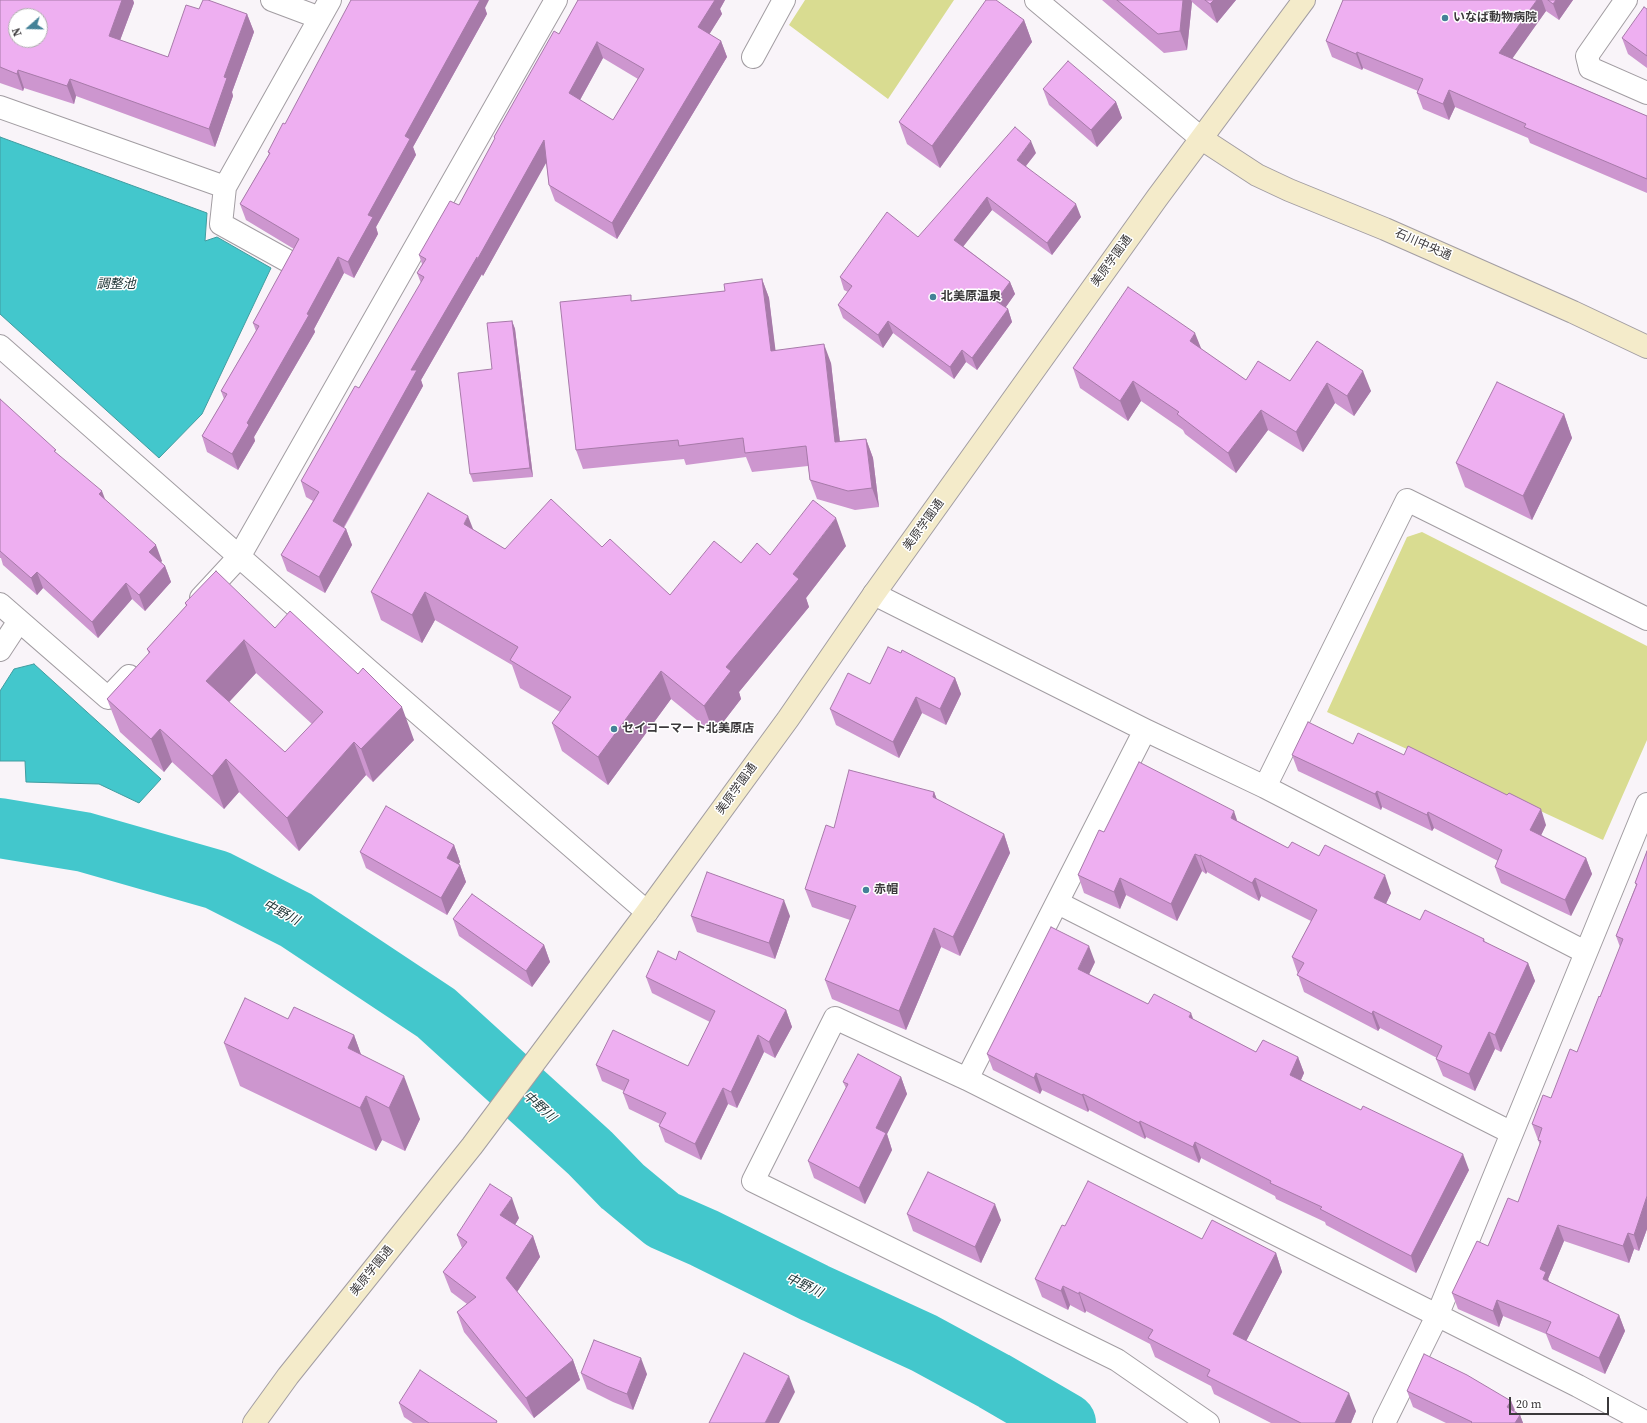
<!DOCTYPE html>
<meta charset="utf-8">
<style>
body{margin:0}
#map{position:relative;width:1647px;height:1423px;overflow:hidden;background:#f9f4f9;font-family:"Source Serif 4",serif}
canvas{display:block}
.north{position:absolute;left:8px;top:8px;width:40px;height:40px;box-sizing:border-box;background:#fff;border:1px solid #b1b0b1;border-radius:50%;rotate:250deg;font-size:11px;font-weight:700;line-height:16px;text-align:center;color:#3b393b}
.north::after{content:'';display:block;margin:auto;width:14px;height:18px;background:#438197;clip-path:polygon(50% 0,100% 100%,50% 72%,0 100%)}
.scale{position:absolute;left:1509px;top:1397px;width:100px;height:18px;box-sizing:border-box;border:2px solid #3b393b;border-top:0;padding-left:5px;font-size:12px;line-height:14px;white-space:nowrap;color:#3b393b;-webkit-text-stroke:3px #fff;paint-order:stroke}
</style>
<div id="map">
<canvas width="1647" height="1423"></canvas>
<div class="north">N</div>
<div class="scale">20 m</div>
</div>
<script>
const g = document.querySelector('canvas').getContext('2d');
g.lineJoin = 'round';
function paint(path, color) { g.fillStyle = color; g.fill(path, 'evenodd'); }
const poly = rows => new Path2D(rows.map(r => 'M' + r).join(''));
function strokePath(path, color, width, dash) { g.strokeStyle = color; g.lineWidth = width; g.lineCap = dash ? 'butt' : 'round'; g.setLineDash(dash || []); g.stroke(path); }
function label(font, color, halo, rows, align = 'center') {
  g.font = font + ' "Source Serif 4","Noto Sans JP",serif'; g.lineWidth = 3; g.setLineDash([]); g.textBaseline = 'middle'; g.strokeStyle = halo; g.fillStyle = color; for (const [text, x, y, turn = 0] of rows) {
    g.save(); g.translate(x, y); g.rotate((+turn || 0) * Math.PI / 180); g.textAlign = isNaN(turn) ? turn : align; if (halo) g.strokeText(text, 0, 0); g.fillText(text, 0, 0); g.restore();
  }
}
paint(poly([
 [805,0,954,0,888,99,789,25],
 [1422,532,1647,646,1647,740,1603,840,1327,712,1407,537]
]), '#d9dc91');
const water = poly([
 [0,137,207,213,205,241,217,237,271,268,202,414,159,458,0,314,0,137],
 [34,664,161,779,139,803,99,784,26,782,25,761,0,761,0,691,14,669,34,664]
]);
paint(water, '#43c7cc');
strokePath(water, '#419ca0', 1);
strokePath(poly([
 [0,828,84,842,217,880,296,920,436,1013,590,1153,622,1186,663,1220,704,1238,815,1293,924,1343,994,1381,1066,1423]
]), '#43c7cc', 60);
const street = poly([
 [272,0,320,18],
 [1036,0,1202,139],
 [1626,0,1587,56,1590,68,1647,93],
 [753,57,784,0],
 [0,107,225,187,330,0],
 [225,187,221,224,286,260],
 [0,346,367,669,647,912],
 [874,594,1145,730,1265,787,1585,952],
 [201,598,239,557,556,0],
 [0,604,108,698,129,676],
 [0,650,19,621],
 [1265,787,1407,500,1647,619],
 [1058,903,1512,1133],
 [967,1079,1145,730],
 [1208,1423,1117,1360,753,1181,835,1018,967,1079,1578,1386,1647,1423],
 [1384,1423,1437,1316,1647,804]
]);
const secondary = poly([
 [1202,139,1257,175,1289,190,1385,229,1573,312,1647,347],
 [254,1423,288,1376,472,1146,647,912,788,719,874,594,1157,198,1304,0]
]);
strokePath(street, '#a29da2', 24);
strokePath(secondary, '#a29da2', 24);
strokePath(street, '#fff', 22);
strokePath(secondary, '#f4ebca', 22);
paint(poly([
 [0,0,133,0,134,3,120,40,168,57,199,9,247,14,254,32,232,92,233,96,215,147,76,96,74,104,24,88,23,91,0,83],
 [578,0,725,0,720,9,722,14,709,34,721,41,727,57,617,239,555,201,549,185,546,162,483,276,482,274,421,380,423,386,344,528,346,529,352,545,325,593,287,571,281,555,313,501,306,497,301,481,359,388,421,283,417,273,422,264,419,255,459,205,495,139,494,137,559,34],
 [603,58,638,79,613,120,580,100],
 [1102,0,1236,0,1217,23,1192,2,1187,50,1164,53],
 [1343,0,1573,0,1559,20,1546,11,1512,58,1647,116,1647,193,1530,143,1528,138,1455,107,1449,120,1423,109,1417,93,1418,91,1363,68,1362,70,1332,57,1326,41],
 [485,8,487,14,413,147,416,155,376,227,378,234,354,278,344,273,314,329,315,332,254,437,255,441,238,470,207,452,202,436,224,399,221,391,256,331,253,323,294,249,246,220,240,204,269,154,268,152,285,124],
 [1647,9,1647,68,1628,54,1622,38],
 [1024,20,1032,42,940,168,907,144,899,122],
 [1043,89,1116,102,1122,118,1097,147,1049,105],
 [1036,153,1026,166,1081,217,1052,255,992,210,963,246,1010,282,1015,294,1005,308,1008,309,1012,322,977,370,966,362,954,379,893,333,883,348,843,318,838,305,848,292,844,290,840,277,918,237],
 [762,279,769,298,775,350,831,363,840,442,866,439,873,458,879,507,855,510,817,499,810,480,808,466,752,472,746,457,686,465,684,459,583,469,576,450,633,301,725,291],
 [512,321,515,329,533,477,473,482,470,474,492,369],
 [1317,341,1371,391,1354,416,1335,403,1303,452,1268,430,1236,473,1185,434,1183,430,1141,401,1128,421,1080,388,1073,368,1201,349,1246,380,1290,381],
 [0,399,105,500,162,561,161,562,165,566,171,582,145,611,132,599,98,638,43,588,37,595,3,565,1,558,0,558],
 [1564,414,1572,438,1532,520,1465,487,1456,463],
 [474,530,505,549,602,547,670,595,741,563,770,555,846,546,806,598,809,607,739,692,741,699,714,734,671,699,608,785,562,751,552,723,560,712,520,688,512,665,435,620,422,643,381,620,371,592],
 [185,603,275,628,414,740,373,782,366,775,299,851,239,792,224,809,172,762,164,772,120,732,107,699,149,654,147,649,186,606],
 [256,673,312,724,285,752,229,702],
 [901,653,955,678,961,694,946,725,922,713,899,758,836,725,830,709,870,684],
 [1353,744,1546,825,1541,835,1586,858,1592,874,1571,916,1501,883,1495,867,1498,861,1434,828,1432,831,1382,807,1381,810,1298,771,1292,755],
 [934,792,937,800,1004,834,1010,853,960,956,941,947,906,1030,832,999,825,980,850,920,812,907,805,889,834,828],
 [1238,821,1288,848,1391,893,1386,904,1420,920,1484,939,1485,942,1528,963,1535,981,1501,1052,1495,1049,1475,1091,1443,1076,1436,1059,1437,1058,1380,1028,1378,1031,1304,992,1292,957,1311,921,1261,896,1259,901,1207,872,1206,874,1202,871,1177,921,1126,895,1120,909,1084,893,1078,875,1104,832],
 [454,845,460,862,458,865,460,865,466,882,447,915,366,868,360,852],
 [1647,851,1647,1229,1639,1251,1634,1249,1629,1263,1564,1241,1548,1279,1549,1282,1619,1315,1625,1331,1605,1374,1552,1349,1546,1334,1503,1316,1499,1327,1458,1309,1452,1293,1488,1246,1518,1202,1540,1145,1532,1124,1551,1098,1577,1052,1600,997,1620,947,1616,936,1636,885,1635,883],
 [691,916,790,916,775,959,697,932],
 [453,919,544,945,550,962,532,987,459,936],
 [676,960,786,1010,792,1027,775,1058,764,1052,737,1108,728,1104,701,1160,665,1142,659,1126,660,1124,629,1109,623,1093,624,1091,602,1081,596,1065,688,1066,710,1022,652,993,646,977],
 [1095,962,1089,974,1148,1004,1193,1019,1256,1052,1298,1057,1304,1073,1301,1080,1469,1170,1416,1273,1326,1225,1325,1222,1276,1199,1275,1196,1201,1158,1199,1163,1146,1137,1145,1139,1089,1110,1088,1112,1042,1090,1040,1094,993,1070,987,1054],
 [288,1019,354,1035,361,1055,420,1119,405,1151,382,1140,376,1151,240,1086,224,1043],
 [901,1077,907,1094,887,1134,892,1150,865,1204,814,1178,808,1161,846,1088,843,1082],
 [907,1214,1001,1220,981,1263,913,1231],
 [519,1218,515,1225,533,1236,540,1257,517,1292,573,1360,580,1380,534,1418,464,1332,457,1312,467,1304,451,1292,443,1272,462,1248,457,1235],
 [1065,1226,1202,1239,1276,1253,1282,1272,1246,1341,1356,1411,1351,1423,1271,1423,1214,1394,1211,1386,1155,1357,1150,1344,1086,1311,1085,1313,1070,1305,1068,1310,1042,1297,1035,1279],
 [581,1373,647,1374,633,1410,613,1402,587,1389],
 [1407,1391,1511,1401,1516,1412,1520,1415,1523,1423,1446,1423,1413,1407],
 [399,1403,498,1423,413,1423,404,1417]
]), '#cd96cf');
paint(poly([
 [122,0,133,0,134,3,115,54,109,36],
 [478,0,489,0,485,8,487,14,413,147,416,155,376,227,378,234,354,278,348,262,368,215,405,136],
 [714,0,725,0,720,9,722,14,704,43,698,27],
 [1183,0,1191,0,1192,2,1187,50,1180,31],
 [1214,0,1236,0,1217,23,1210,4],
 [1537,0,1542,0,1546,11,1505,69,1499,53],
 [1556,0,1573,0,1559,20,1553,4],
 [247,14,254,32,232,92,233,96,215,147,209,129,224,77],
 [1024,20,1032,42,940,168,932,146],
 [721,41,727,57,617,239,612,223],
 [597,42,603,58,575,109,569,93],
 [1357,52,1363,68,1362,70,1356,54],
 [18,70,24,88,23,91,17,74],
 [70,79,76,96,74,104,67,86],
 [1449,90,1455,107,1449,120,1443,104],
 [1116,102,1122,118,1097,147,1091,130],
 [544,140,550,156,483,276,482,274,421,380,423,386,338,537,333,521,411,370],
 [1031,141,1036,153,1021,172,1017,160],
 [987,197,992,210,959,252,954,240],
 [1076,204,1081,217,1052,255,1047,243],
 [338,257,344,273,314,329,315,332,254,437,255,441,238,470,232,454,247,423],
 [762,279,769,298,778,370,771,351],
 [1010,282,1015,294,1001,314,996,301],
 [1008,309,1012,322,977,370,972,358],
 [512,321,515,329,533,477,530,468],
 [888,321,893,333,883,348,878,335],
 [1195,333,1203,353,1190,341],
 [824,344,831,363,842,461,835,442],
 [962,350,966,362,954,379,950,367],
 [1363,371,1371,391,1354,416,1347,396],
 [1133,381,1141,401,1128,421,1120,401],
 [1327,383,1335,403,1303,452,1296,432],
 [1261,410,1268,430,1236,473,1228,453],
 [1564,414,1572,438,1532,520,1523,496],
 [866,439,873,458,879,507,872,488],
 [102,491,108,507,99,494],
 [468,516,479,544,464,524],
 [836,518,846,546,806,598,809,607,739,692,741,699,714,734,704,706,726,667,793,574],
 [346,529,352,545,325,593,319,577],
 [156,545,162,561,155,568,149,552],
 [165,566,171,582,145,611,139,595],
 [37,572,43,588,37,595,31,578],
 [126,583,132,599,98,638,92,622],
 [425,592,435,620,422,643,412,615],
 [244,640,256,673,218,714,206,681],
 [661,671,671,699,608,785,598,757],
 [955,678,961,694,946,725,940,709],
 [916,697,922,713,899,758,893,742],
 [402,707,414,740,373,782,361,749],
 [160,729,172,762,164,772,151,739],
 [354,742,366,775,299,851,287,818],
 [226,759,239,792,224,809,212,776],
 [1377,791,1382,807,1381,810,1375,794],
 [934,792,941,810,933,797],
 [1541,809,1546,825,1536,846,1530,830],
 [1234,811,1240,829,1231,818],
 [1428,812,1434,828,1432,831,1427,815],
 [1004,834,1010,853,960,956,953,937],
 [454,845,460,862,453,874,447,858],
 [1195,854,1202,871,1177,921,1171,904],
 [1200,855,1207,872,1206,874,1200,856],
 [1586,858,1592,874,1571,916,1565,900],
 [460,865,466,882,447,915,441,898],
 [1385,875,1391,893,1380,916,1374,898],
 [1120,878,1126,895,1120,909,1114,892],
 [1255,878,1261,896,1259,901,1252,883],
 [784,900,790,916,775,959,769,943],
 [934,928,941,947,906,1030,899,1011],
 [544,945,550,962,532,987,526,971],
 [1089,946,1095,962,1084,985,1078,969],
 [1528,963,1535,981,1501,1052,1495,1035],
 [786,1010,792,1027,775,1058,769,1042],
 [1373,1011,1380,1028,1378,1031,1372,1014],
 [1191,1013,1197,1029,1189,1017],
 [1489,1032,1495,1049,1475,1091,1469,1074],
 [354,1035,370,1079,348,1048],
 [758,1035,764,1052,737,1108,731,1092],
 [1298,1057,1304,1073,1296,1091,1290,1075],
 [1036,1073,1042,1090,1040,1094,1034,1078],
 [404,1076,420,1119,405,1151,389,1108],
 [901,1077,907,1094,887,1134,892,1150,865,1204,859,1188,876,1128],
 [723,1088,728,1104,701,1160,695,1144],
 [1083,1094,1089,1110,1088,1112,1082,1095],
 [366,1096,382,1140,376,1151,360,1108],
 [1140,1121,1146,1137,1145,1139,1139,1123],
 [1195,1142,1201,1158,1199,1163,1193,1147],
 [1463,1154,1469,1170,1416,1273,1411,1256],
 [1647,1196,1647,1229,1639,1251,1634,1235],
 [512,1198,519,1218,508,1236,500,1215],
 [995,1204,1001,1220,981,1263,975,1247],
 [1558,1225,1564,1241,1548,1279,1552,1288,1549,1295,1540,1269],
 [1628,1233,1634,1249,1629,1263,1623,1246],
 [533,1236,540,1257,513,1298,506,1278],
 [1276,1253,1282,1272,1240,1353,1233,1334],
 [1063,1286,1070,1305,1068,1310,1061,1291],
 [1079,1292,1086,1311,1085,1313,1079,1294],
 [1497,1300,1503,1316,1499,1327,1493,1311],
 [1619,1315,1625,1331,1605,1374,1599,1358],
 [641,1358,647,1374,633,1410,627,1394],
 [573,1360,580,1380,534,1418,526,1398],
 [789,1376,795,1392,779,1423,765,1423],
 [1349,1393,1356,1411,1351,1423,1335,1423],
 [1511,1401,1517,1417,1507,1407],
 [1520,1415,1523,1423,1515,1423]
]), '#a77aa9');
const building = poly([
 [0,0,122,0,109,36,168,57,186,5,199,9,203,0,208,0,247,14,224,77,227,78,209,129,70,79,67,86,18,70,17,74,0,67,0,0],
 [16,16,40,16,40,40,16,40,16,16],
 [351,0,480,0,405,136,410,139,368,215,373,217,348,262,338,257,307,314,309,315,247,423,249,425,232,454,202,436,227,394,221,391,259,326,253,323,299,239,240,204,270,153,268,152,283,123,285,124,351,0],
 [578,0,715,0,698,27,721,41,612,223,549,185,544,140,477,260,477,257,411,370,417,370,333,521,346,529,319,577,281,555,319,492,301,481,355,386,359,388,424,277,417,273,426,259,419,255,450,201,459,205,495,138,494,137,554,31,559,34,578,0],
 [597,42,644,69,613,120,569,93,597,42],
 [986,0,996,0,1024,20,932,146,899,122,986,0],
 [1117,0,1183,0,1180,31,1158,34,1117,0],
 [1205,0,1214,0,1210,4,1205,0],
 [1343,0,1537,0,1499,53,1647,116,1647,179,1524,127,1526,124,1449,90,1443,104,1417,93,1423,79,1357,52,1356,54,1326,41,1343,0],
 [1548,0,1556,0,1553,4,1548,0],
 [1644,7,1647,9,1647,56,1622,38,1644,7],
 [1068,61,1116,102,1091,130,1043,89,1068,61],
 [1015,127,1031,141,1017,160,1076,204,1047,243,987,197,954,240,1010,282,996,301,1008,309,972,358,962,350,950,367,888,321,878,335,838,305,852,286,840,277,887,212,918,237,1015,127],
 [762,279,771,351,824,344,835,442,866,439,872,488,848,491,810,480,806,446,745,453,743,438,679,446,678,440,576,450,560,302,631,295,631,301,725,291,724,284,762,279],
 [1128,287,1195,333,1190,341,1246,380,1258,361,1290,381,1317,341,1363,371,1347,396,1327,383,1296,432,1261,410,1228,453,1177,414,1179,412,1133,381,1120,401,1073,368,1128,287],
 [512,321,530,468,470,474,458,373,492,369,487,323,512,321],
 [1497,382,1564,414,1523,496,1456,463,1497,382],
 [0,399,56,450,54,451,102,491,99,494,156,545,149,552,165,566,139,595,126,583,92,622,37,572,31,578,0,551,0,399],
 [428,493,468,516,464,524,505,549,551,499,602,547,610,539,670,595,714,541,741,563,757,543,770,555,813,500,836,518,793,574,799,579,726,667,731,671,704,706,661,671,598,757,552,723,571,697,510,660,518,647,425,592,412,615,371,592,428,493],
 [216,571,275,628,290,611,358,674,363,668,402,707,361,749,354,742,287,818,226,759,212,776,160,729,151,739,107,699,150,652,147,649,187,605,185,603,216,571],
 [244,640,323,712,285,752,206,681,244,640],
 [888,647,901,653,902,650,955,678,940,709,916,697,893,742,830,709,848,673,870,684,888,647],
 [1308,722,1353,744,1358,733,1404,755,1408,746,1507,795,1509,793,1541,809,1530,830,1586,858,1565,900,1495,867,1502,850,1428,812,1427,815,1377,791,1375,794,1292,755,1308,722],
 [1139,762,1234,811,1231,818,1288,848,1292,842,1319,856,1325,845,1385,875,1374,898,1420,920,1425,910,1484,939,1483,941,1528,963,1495,1035,1489,1032,1469,1074,1436,1059,1442,1046,1373,1011,1372,1014,1297,975,1304,963,1292,957,1317,910,1255,878,1252,883,1200,855,1200,856,1195,854,1171,904,1120,878,1114,892,1078,875,1099,830,1104,832,1139,762],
 [849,770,934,792,933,797,1004,834,953,937,934,928,899,1011,825,980,856,906,805,889,826,825,834,828,849,770],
 [386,806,454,845,447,858,460,865,441,898,360,852,386,806],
 [1647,851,1647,1196,1634,1235,1628,1233,1623,1246,1558,1225,1540,1269,1546,1272,1543,1279,1619,1315,1599,1358,1546,1333,1551,1322,1497,1300,1493,1311,1452,1293,1477,1241,1488,1246,1508,1198,1518,1202,1541,1141,1538,1140,1542,1128,1532,1124,1543,1095,1551,1098,1570,1049,1577,1052,1599,996,1600,997,1623,939,1616,936,1637,884,1635,883,1647,851],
 [707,872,784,900,769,943,691,916,707,872],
 [472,894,544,945,526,971,453,919,472,894],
 [1051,927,1089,946,1078,969,1148,1004,1154,994,1191,1013,1189,1017,1256,1052,1263,1040,1298,1057,1290,1075,1361,1110,1363,1106,1463,1154,1411,1256,1320,1209,1322,1207,1270,1183,1271,1181,1195,1142,1193,1147,1140,1121,1139,1123,1083,1094,1082,1095,1036,1073,1034,1078,987,1054,1051,927],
 [658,951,676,960,679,951,786,1010,769,1042,758,1035,731,1092,723,1088,695,1144,659,1126,666,1113,623,1093,629,1080,596,1065,613,1030,688,1066,715,1011,646,977,658,951],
 [245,998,288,1019,294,1007,354,1035,348,1048,404,1076,389,1108,366,1096,360,1108,224,1043,245,998],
 [858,1054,901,1077,876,1128,886,1133,859,1188,808,1161,848,1084,843,1082,858,1054],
 [928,1172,995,1204,975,1247,907,1214,928,1172],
 [1088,1181,1202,1239,1212,1220,1276,1253,1233,1334,1349,1393,1335,1423,1301,1423,1207,1376,1210,1370,1148,1338,1153,1330,1079,1292,1079,1294,1063,1286,1061,1291,1035,1279,1062,1225,1065,1226,1088,1181],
 [490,1184,512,1198,500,1215,533,1236,506,1278,573,1360,526,1398,457,1312,476,1297,443,1272,467,1242,457,1235,490,1184],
 [594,1340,641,1358,627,1394,607,1386,581,1373,594,1340],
 [744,1353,789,1376,765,1423,709,1423,744,1353],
 [1424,1354,1467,1375,1511,1401,1507,1407,1520,1415,1515,1423,1471,1423,1472,1422,1407,1391,1424,1354],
 [420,1370,497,1421,496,1423,429,1423,399,1403,420,1370]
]);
paint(building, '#eeaff1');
strokePath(building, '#a77aa9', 1);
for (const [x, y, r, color] of [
 [1445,18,4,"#438197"],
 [933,297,4,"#438197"],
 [614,729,4,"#438197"],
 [866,890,4,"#438197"]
]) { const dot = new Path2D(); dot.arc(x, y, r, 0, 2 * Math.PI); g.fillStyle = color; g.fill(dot); strokePath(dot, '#fff', 1.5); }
label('bold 12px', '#3b393b', '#fff', [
 ["いなば動物病院",1453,18],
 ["北美原温泉",941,297],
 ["セイコーマート北美原店",622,729],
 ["赤帽",874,890]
], 'left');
label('12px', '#3b393b', '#fff', [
 ["石川中央通",1423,245,24],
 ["美原学園通",1112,261,-54],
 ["美原学園通",924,525,-54],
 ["美原学園通",737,789,-54],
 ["美原学園通",372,1271,-51]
]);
label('italic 13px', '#223839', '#fff', [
 ["調整池",116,285],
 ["中野川",281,913,28],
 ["中野川",539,1107,42],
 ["中野川",804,1286,25]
]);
</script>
